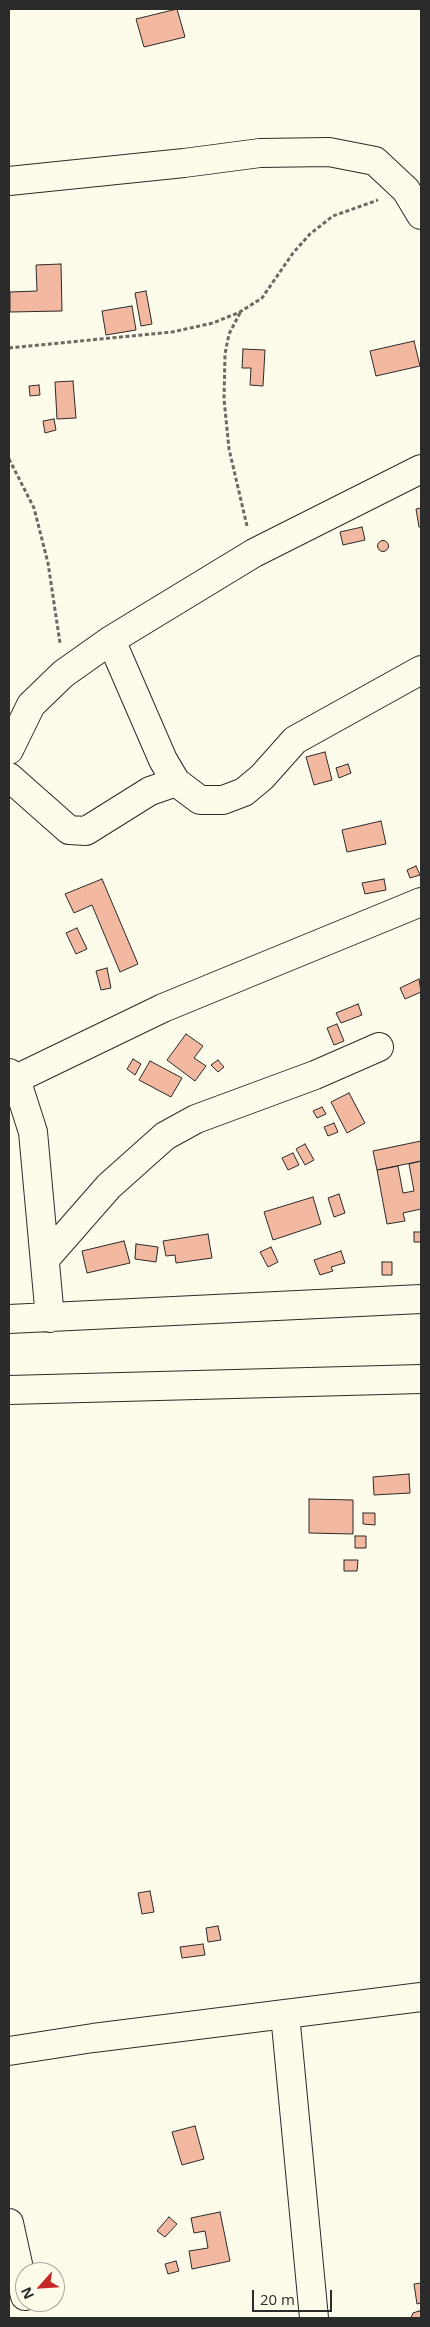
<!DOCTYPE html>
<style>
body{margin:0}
#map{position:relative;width:430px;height:2327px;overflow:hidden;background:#fdfbea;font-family:"Open Sans",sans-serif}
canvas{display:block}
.frame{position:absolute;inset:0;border:10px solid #2b2b2b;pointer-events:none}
.north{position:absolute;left:15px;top:2262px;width:50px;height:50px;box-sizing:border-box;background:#fdfbea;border:1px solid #a9a89e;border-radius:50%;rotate:244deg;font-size:14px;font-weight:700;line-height:20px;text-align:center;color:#2b2b2b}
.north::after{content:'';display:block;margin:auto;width:18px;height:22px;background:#c62828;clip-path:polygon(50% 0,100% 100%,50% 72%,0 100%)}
.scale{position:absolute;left:252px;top:2290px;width:80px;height:22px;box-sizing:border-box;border:2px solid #2b2b2b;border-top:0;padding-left:6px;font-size:15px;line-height:18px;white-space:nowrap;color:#2b2b2b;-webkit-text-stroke:4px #fdfbea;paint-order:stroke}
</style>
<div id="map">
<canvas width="430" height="2327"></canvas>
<div class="frame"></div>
<div class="north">N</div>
<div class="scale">20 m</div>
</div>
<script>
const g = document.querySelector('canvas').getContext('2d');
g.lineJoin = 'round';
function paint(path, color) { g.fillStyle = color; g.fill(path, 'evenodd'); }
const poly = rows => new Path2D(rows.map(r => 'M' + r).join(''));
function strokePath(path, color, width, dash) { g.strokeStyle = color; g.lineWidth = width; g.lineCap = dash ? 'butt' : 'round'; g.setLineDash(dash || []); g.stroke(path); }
const building = poly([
 [177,9,185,37,144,47,136,19,177,9],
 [61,264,62,311,10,312,10,292,37,291,36,265,61,264],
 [146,291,152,324,141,326,135,293,146,291],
 [132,306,136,330,106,335,102,311,132,306],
 [414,341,420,366,376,376,370,351,414,341],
 [243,349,265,350,263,386,250,385,251,368,242,368,243,349],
 [73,381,76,418,57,419,55,382,73,381],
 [39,385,40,395,30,396,29,386,39,385],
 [54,419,56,430,45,433,43,421,54,419],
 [421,508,421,527,419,527,416,509,421,508],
 [362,527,365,540,343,545,340,532,362,527],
 '377.5 546a5.5 5.5 0 1 1 11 0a5.5 5.5 0 1 1-11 0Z',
 [325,752,332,780,314,785,306,757,325,752],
 [348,764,351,773,339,778,336,768,348,764],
 [381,821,386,844,347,852,342,830,381,821],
 [416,866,420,875,410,878,407,870,416,866],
 [102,879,138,964,120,972,92,905,74,913,65,894,102,879],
 [384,879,386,890,365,894,362,883,384,879],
 [77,928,87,949,76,954,66,933,77,928],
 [107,968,111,988,101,990,96,971,107,968],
 [419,979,421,992,405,999,400,988,419,979],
 [358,1004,362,1015,341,1023,336,1013,358,1004],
 [337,1024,344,1041,334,1045,327,1028,337,1024],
 [186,1034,203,1046,194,1058,206,1066,195,1081,167,1060,186,1034],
 [133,1059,141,1064,135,1075,127,1069,133,1059],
 [218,1060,224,1067,218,1072,211,1065,218,1060],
 [150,1061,182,1078,171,1097,139,1080,150,1061],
 [349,1093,365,1123,347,1133,331,1102,349,1093],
 [322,1107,326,1114,317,1118,313,1111,322,1107],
 [334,1123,338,1132,328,1136,324,1127,334,1123],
 [421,1141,421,1161,377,1170,373,1151,421,1141],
 [305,1144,314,1160,305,1165,296,1149,305,1144],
 [293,1153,299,1165,288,1170,282,1158,293,1153],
 [421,1161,421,1209,403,1213,405,1221,387,1224,377,1170,398,1166,403,1193,414,1191,409,1164,421,1161],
 [339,1194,345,1213,334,1217,328,1198,339,1194],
 [313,1197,321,1224,273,1240,264,1212,313,1197],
 [414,1232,421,1232,421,1242,414,1242,414,1232],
 [208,1234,212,1258,176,1263,175,1255,166,1256,163,1241,208,1234],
 [124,1241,130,1263,87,1273,82,1251,124,1241],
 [136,1244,158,1247,156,1262,135,1259,136,1244],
 [271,1247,278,1262,268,1267,260,1252,271,1247],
 [341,1251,345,1263,331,1267,333,1271,320,1275,314,1260,341,1251],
 [382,1262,392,1262,392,1275,382,1275,382,1262],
 [409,1474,410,1493,374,1495,373,1477,409,1474],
 [309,1499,353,1500,353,1534,309,1533,309,1499],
 [363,1513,375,1513,375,1525,363,1524,363,1513],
 [355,1536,366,1536,366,1548,355,1548,355,1536],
 [344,1560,358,1560,357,1571,344,1571,344,1560],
 [150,1891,154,1912,142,1914,138,1893,150,1891],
 [218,1926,221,1940,208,1942,206,1928,218,1926],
 [203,1944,205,1955,182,1958,180,1947,203,1944],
 [195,2126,204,2159,182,2165,172,2132,195,2126],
 [220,2212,230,2261,192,2269,189,2251,208,2248,205,2231,194,2233,191,2218,220,2212],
 [169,2217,177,2224,165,2237,157,2231,169,2217],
 [176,2261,179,2271,168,2274,165,2264,176,2261],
 [421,2283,421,2303,417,2304,414,2284,421,2283],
 [419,2311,421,2312,421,2318,411,2318,413,2313,419,2311]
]);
paint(building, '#f2b8a0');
strokePath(building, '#2b2b2b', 1);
const minor = poly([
 [9,181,184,163,260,153,329,152,375,161,406,190,421,215],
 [111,640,163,760,176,782,200,800,223,800,244,792,262,777,295,740,421,670],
 [9,750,31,705,63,674,111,640,254,553,421,469],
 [9,777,69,830,86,831,150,791,176,782],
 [9,1073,16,1079,33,1132,50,1318],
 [16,1079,163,1008,421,902],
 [45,1259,109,1186,165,1136,196,1119,315,1075,379,1047],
 [9,1319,421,1299],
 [285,2014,314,2318],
 [9,2051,93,2038,421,1997],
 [9,2223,25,2296]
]);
const highway = poly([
 [9,1390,421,1379]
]);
strokePath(minor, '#2b2b2b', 30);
strokePath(highway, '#2b2b2b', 30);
strokePath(poly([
 [240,313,229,334,225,354,224,399,229,449,247,526],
 [9,348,172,332,213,323,240,312,262,298,293,253,310,234,333,216,378,200],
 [9,459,34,508,48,563,60,643]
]), '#6a6964', 3, [4, 2.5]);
strokePath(minor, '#fdfbea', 28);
strokePath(highway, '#fdfbea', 28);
</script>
